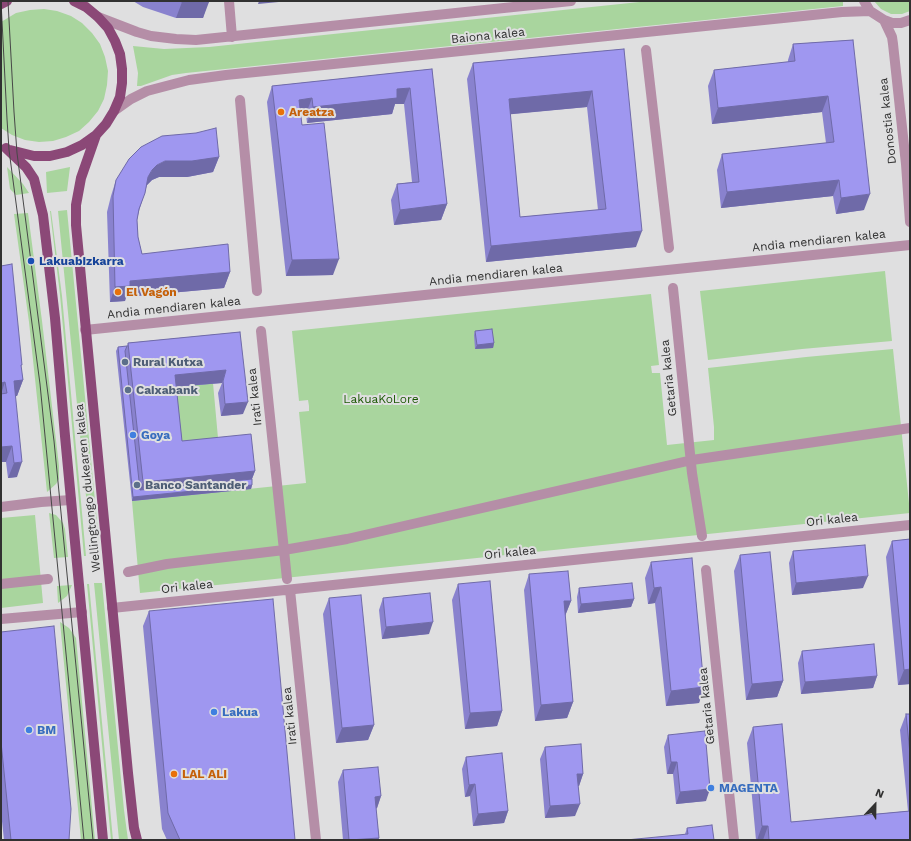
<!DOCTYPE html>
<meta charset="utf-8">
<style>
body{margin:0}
#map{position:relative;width:911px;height:841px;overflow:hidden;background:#dfdfe0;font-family:"Work Sans",sans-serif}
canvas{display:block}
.frame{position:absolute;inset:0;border:2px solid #313131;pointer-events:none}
.north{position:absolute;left:855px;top:785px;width:40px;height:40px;-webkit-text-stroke:3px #dfdfe0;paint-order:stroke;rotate:22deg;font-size:11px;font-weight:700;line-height:16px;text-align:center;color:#313131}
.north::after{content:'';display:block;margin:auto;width:14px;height:18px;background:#313131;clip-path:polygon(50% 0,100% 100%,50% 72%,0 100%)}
</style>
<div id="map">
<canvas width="911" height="841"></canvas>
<div class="frame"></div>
<div class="north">N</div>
</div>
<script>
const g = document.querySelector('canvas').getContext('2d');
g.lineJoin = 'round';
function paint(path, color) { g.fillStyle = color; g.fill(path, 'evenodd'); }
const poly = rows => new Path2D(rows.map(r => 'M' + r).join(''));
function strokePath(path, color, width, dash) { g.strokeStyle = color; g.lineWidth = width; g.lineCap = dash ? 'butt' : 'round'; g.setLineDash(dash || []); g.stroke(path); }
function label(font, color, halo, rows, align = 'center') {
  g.font = font + ' "Work Sans",sans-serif'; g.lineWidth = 4; g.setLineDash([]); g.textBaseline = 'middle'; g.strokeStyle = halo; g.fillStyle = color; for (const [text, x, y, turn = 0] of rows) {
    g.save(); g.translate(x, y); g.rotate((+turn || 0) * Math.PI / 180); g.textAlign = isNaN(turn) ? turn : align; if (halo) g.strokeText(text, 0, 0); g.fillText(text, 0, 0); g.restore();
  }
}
paint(poly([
 [649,1,843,1,843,6,186,73,172,75,141,86,137,86,138,73,133,46,164,49,209,47],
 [874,1,910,1,910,11,902,14,891,14,881,9],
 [44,9,57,11,71,16,82,23,92,33,100,44,105,57,108,71,107,85,104,99,98,111,89,122,79,131,66,137,53,141,39,142,25,140,12,135,1,128,1,22,16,13,30,10],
 [7,167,23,184,29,193,16,195,10,189],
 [70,167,67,191,47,193,46,172],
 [67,210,98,532,99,556,92,557,58,211],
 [50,211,51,211,62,296,86,556,84,556,60,295],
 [28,213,42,321,59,466,59,479,56,484,47,492,29,322,14,214],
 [885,271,892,341,802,349,708,360,700,291],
 [651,294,659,365,651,366,652,373,660,373,667,445,714,440,714,427,708,368,806,357,893,349,910,513,140,593,132,501,306,483,299,412,309,411,309,406,308,400,299,401,292,331],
 [213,383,219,449,177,453,171,387],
 [49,513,56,515,63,523,65,529,68,557,54,558],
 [35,515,43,603,1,608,1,518],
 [94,583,102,583,124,810,128,840,119,840],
 [87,584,89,584,113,840,111,840],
 [72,585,67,596,58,603,57,586],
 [60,622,69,628,76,638,95,840,81,840]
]), '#a9d59e');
strokePath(poly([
 [229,1,232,37],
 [864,1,870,11,884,20,892,23,901,23,910,20],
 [98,17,137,32,151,36,176,39,196,40,571,1],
 [884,20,892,37,893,44,906,164,910,222],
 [646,50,669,248],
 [240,100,257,291],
 [114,111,131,99,147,91,189,80,226,75,842,12,870,11],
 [673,288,692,473,702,536],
 [85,330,910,245],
 [261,331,287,579],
 [1,507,41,502,71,500],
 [706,570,734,840],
 [128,572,167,564,284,550,347,539,692,460,910,428],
 [1,584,48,579],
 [290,590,316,840],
 [112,608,910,525],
 [1,619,82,612]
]), '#b58ea7', 10);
strokePath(poly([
 [1,4,7,1],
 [96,135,81,178,76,205,76,225,128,773,134,828,137,840],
 [6,148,26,167,34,179,43,215,55,318,65,436,103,840],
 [10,150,34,156,50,156,67,152,82,145,96,135,106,124,114,111,120,97,122,83,122,69,120,54,115,41,108,28,98,17,86,7,74,1]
]), '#8b4877', 10);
strokePath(poly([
 [1,1,7,119,9,150,40,384,84,840],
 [8,1,14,112,17,153,54,441,93,840]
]), '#474747', 1);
paint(poly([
 [133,1,208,1,203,18,176,18,143,7],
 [853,40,864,210,836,214,833,196,721,208,717,170,722,154,826,143,822,112,712,124,708,86,714,70,788,62,788,60,793,44],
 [624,49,636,247,486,262,467,79,473,63],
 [587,107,598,210,520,217,510,114],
 [432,69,447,204,441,220,394,225,391,200,397,184,412,182,404,104,395,104,392,114,307,123,306,114,300,114,302,125,333,275,286,276,267,102,272,86],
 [219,157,213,172,187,177,159,177,152,180,147,185,139,211,137,220,138,237,142,254,230,272,224,288,126,297,125,301,110,302,107,212,111,196,116,180],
 [1,266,21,368,23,380,17,396,15,396,17,477,8,478,6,462,1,462],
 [475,331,494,343,493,348,475,349,474,335],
 [240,332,243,414,221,416,218,393,222,383,176,387,182,441,255,471,252,479,252,485,251,489,132,501,116,351,118,347,127,346,128,343],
 [910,539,910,684,898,685,886,557,892,541],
 [793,551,863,588,792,595,789,563],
 [740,555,783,681,777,697,746,700,734,571],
 [651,562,704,687,699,703,666,706,655,603,648,604,645,578],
 [529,574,571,601,565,616,573,702,567,718,535,721,524,590],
 [458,584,502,711,497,726,465,729,452,600],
 [579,588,634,599,631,607,578,613,577,597],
 [329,598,374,725,368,740,336,743,323,614],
 [383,598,429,634,382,639,379,610],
 [149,611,295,840,167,840,162,829,143,626],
 [1,632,69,840,4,840,1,812],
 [802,651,877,676,873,688,801,694,798,663],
 [906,714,910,714,910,840,756,840,747,743,753,727,791,822,908,811,900,730],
 [668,735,706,801,676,804,673,774,667,774,664,747],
 [545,747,583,774,579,786,578,786,575,816,545,818,540,759],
 [466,757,508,811,504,823,473,826,470,796,465,797,462,769],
 [343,770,381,796,377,808,376,809,379,838,378,840,343,840,338,782],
 [687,828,714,840,685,834]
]), '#8982ce');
paint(poly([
 [259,1,289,1,258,4],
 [182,2,209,2,203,18,176,18],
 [410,88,404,104,395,104,392,114,307,123,313,107,397,89],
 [592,91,587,107,503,115,509,99],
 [828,96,822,112,712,124,718,108],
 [312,98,306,114,293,115,299,100],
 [219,157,213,172,187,177,159,177,152,180,146,186,148,177,152,170,157,165,165,161],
 [839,180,833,196,721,208,727,192],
 [870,194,864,210,836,214,841,198],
 [447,204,441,220,394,225,400,210],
 [642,231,636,247,486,262,491,246],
 [339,259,333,275,286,276,292,260],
 [230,272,224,288,126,297,125,301,110,302,115,287,130,281],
 [494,343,493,348,475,349,477,345],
 [226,370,222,383,171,387,175,375],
 [23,380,17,396,8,397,14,381],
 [5,382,1,394,1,383],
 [248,402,243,414,221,416,225,404],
 [12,446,6,462,1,462,1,447],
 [22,462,17,477,8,478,14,463],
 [255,471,250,484,138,494,143,482],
 [252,485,251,489,132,501,133,497],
 [868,576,863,588,792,595,796,583],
 [661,587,655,603,648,604,654,588],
 [634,599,631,607,578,613,581,604],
 [564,601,571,601,565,616,558,617],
 [433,622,429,634,382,639,386,627],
 [910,669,910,684,898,685,904,670],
 [877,676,873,688,801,694,805,682],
 [783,681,777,697,746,700,752,684],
 [704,687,699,703,666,706,671,691],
 [573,702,567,718,535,721,541,705],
 [502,711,497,726,465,729,470,713],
 [374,725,368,740,336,743,342,728],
 [671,762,677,762,673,774,667,774],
 [577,774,583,774,579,786,573,786],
 [475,784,470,796,465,797,469,785],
 [710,789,706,801,676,804,680,792],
 [381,796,377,808,371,809,375,797],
 [580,804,575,816,545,818,550,806],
 [508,811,504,823,473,826,478,814],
 [762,826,768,826,763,840,757,840],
 [379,838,378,840,353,840]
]), '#6f6aa8');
const building = poly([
 [179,1,208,1,209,2,182,2,179,1],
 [853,40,870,194,841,198,839,180,727,192,722,154,834,142,828,96,718,108,714,70,795,61,793,44,853,40],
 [624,49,642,231,491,246,473,63,624,49],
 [592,91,606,209,520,217,509,99,592,91],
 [432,69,447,204,400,210,397,184,419,182,410,88,397,89,397,98,313,107,312,98,299,100,302,125,324,123,339,259,292,260,272,86,432,69],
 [216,128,219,157,192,161,165,161,157,165,152,170,148,177,145,193,139,209,137,220,138,237,142,254,228,244,230,272,130,281,130,286,115,287,113,196,116,180,129,159,141,147,162,136,196,133,216,128],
 [12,264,22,365,21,365,23,380,14,381,22,462,14,463,12,446,1,447,1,394,7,393,5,382,1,383,1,266,12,264],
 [492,329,494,343,477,345,475,331,492,329],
 [240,332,248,402,225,404,223,381,226,370,175,375,182,441,251,434,255,471,143,482,128,343,240,332],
 [127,346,125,351,140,490,252,479,252,485,133,497,118,347,127,346],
 [910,539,910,669,904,670,892,541,910,539],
 [865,545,868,576,796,583,793,551,865,545],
 [770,552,783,681,752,684,740,555,770,552],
 [692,558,704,687,671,691,661,587,654,588,651,562,692,558],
 [568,571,571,601,564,601,573,702,541,705,529,574,568,571],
 [490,581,502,711,470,713,458,584,490,581],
 [632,583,634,599,581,604,579,588,632,583],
 [430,593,433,622,386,627,383,598,430,593],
 [361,595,374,725,342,728,329,598,361,595],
 [273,599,295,840,180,840,168,813,149,611,273,599],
 [54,626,71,809,69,840,11,840,1,742,1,632,54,626],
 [874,644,877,676,805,682,802,651,874,644],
 [906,714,910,714,910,754,906,714],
 [782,724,791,822,910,811,910,840,769,840,768,826,762,826,753,727,782,724],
 [705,731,710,789,680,792,677,762,671,762,668,735,705,731],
 [581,744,583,774,577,774,580,804,550,806,545,747,581,744],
 [502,753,508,811,478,814,475,784,469,785,466,757,502,753],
 [378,767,381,796,375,797,379,838,349,840,343,770,378,767],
 [712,825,714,840,626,840,688,834,687,828,712,825]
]);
paint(building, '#9f97f0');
strokePath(building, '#6f6aa8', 1);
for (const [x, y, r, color] of [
 [281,112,4,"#e8710a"],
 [31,261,4,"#1a4fb4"],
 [118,292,4,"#e8710a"],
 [125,362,4,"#5c6f8a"],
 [128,390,4,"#5c6f8a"],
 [133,435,4,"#3f7fe0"],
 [137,485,4,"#5c6f8a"],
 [214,712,4,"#3f7fe0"],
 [29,730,4,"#3f7fe0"],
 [174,774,4,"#e8710a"],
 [711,788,4,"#3f7fe0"]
]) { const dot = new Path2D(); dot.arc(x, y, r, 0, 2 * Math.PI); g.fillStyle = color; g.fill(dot); strokePath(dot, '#dfdfe0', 1.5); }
label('12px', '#313131', '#dfdfe0', [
 ["Baiona kalea",488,36,-6],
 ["Donostia kalea",888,121,-96],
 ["Andia mendiaren kalea",819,241,-6],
 ["Andia mendiaren kalea",496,275,-6],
 ["Andia mendiaren kalea",174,308,-6],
 ["Getaria kalea",669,378,-96],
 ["Irati kalea",255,397,-96],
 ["Wellingtongo dukearen kalea",88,488,-96],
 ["Ori kalea",832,520,-6],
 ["Ori kalea",510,553,-6],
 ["Ori kalea",187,587,-6],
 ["Getaria kalea",707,706,-96],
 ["Irati kalea",290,716,-96]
]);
label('bold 12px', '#c56008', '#dfdfe0', [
 ["Areatza",289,112],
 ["El Vagón",126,292],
 ["LAL ALI",182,774]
], 'left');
label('bold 12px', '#164399', '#dfdfe0', [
 ["Lakuabizkarra",39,261]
], 'left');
label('bold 12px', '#4e5e75', '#dfdfe0', [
 ["Rural Kutxa",133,362],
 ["Caixabank",136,390],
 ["Banco Santander",145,485]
], 'left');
label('12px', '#1b5803', '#dfdfe0', [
 ["LakuaKoLore",381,399]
]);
label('bold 12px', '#366cbe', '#dfdfe0', [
 ["Goya",141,435],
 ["Lakua",222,712],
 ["BM",37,730],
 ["MAGENTA",719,788]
], 'left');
</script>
